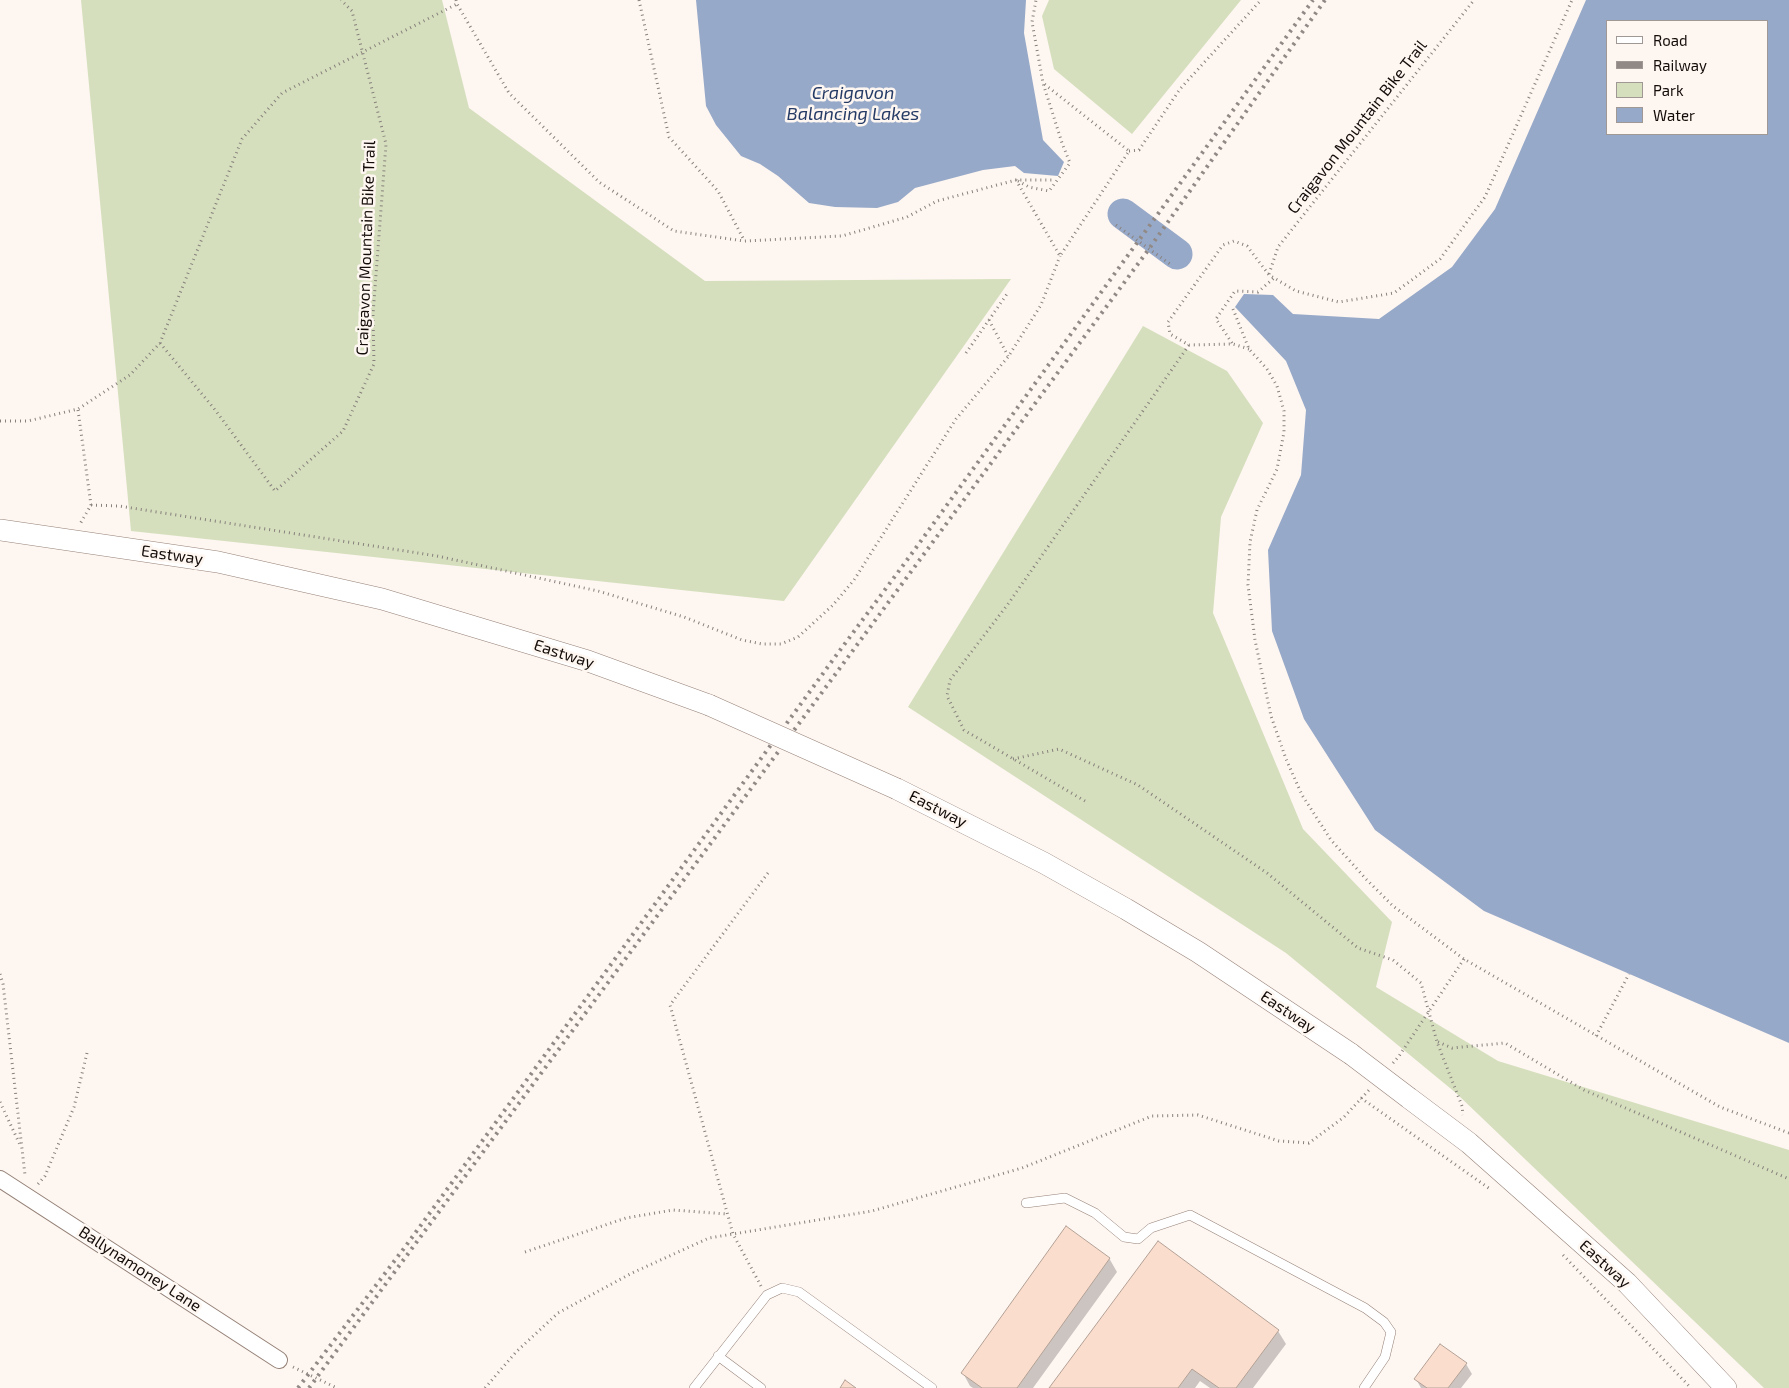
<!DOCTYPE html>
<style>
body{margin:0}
#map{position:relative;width:1789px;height:1388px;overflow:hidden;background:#fef6f1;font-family:"Exo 2",sans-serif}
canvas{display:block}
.legend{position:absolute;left:1606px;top:20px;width:162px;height:115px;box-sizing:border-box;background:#fef6f1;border:1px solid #a09894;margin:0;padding:6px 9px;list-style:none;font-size:15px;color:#130c09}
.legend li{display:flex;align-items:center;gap:10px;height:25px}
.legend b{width:25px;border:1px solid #a09894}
</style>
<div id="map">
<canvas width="1789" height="1388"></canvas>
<ul class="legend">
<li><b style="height:6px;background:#fff"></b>Road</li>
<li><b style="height:6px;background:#918985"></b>Railway</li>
<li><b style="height:14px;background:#d5dfbd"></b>Park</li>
<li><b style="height:14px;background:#97a9c8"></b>Water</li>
</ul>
</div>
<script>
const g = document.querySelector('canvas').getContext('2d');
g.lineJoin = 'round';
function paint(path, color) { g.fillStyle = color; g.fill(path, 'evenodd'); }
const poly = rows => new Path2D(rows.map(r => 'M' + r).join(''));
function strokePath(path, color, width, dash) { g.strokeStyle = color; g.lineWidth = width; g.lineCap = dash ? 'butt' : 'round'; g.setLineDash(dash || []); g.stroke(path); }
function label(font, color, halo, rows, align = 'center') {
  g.font = font + ' "Exo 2",sans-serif'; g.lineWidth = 5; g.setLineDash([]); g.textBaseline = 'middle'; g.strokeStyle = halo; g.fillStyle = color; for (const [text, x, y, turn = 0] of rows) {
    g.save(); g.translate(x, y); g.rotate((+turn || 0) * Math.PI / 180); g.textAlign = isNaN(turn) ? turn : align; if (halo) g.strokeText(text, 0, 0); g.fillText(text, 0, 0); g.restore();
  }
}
paint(poly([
 [81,0,442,0,469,108,705,281,1011,279,784,601,131,531],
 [1049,0,1241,0,1132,134,1054,69,1042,16],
 [1143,326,1227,371,1263,423,1221,517,1213,613,1303,829,1392,922,1376,987,1498,1061,1789,1150,1789,1388,1764,1388,1456,1093,1286,953,908,707]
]), '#d5dfbd');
paint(poly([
 [696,0,1026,0,1024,33,1043,140,1064,162,1058,176,1024,173,1015,166,983,170,915,188,898,202,877,208,835,207,809,203,778,176,760,164,741,156,716,125,706,106],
 [1586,0,1789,0,1789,1043,1484,911,1375,830,1304,719,1272,631,1268,550,1301,475,1306,410,1286,361,1235,307,1244,294,1273,295,1293,314,1379,319,1452,267,1495,209],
 [1768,21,1768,134,1608,134,1608,21]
]), '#97a9c8');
paint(poly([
 [1109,1258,1117,1272,1033,1388,973,1388,970,1386,963,1373],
 [1278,1331,1286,1344,1253,1388,1210,1388,1200,1381,1195,1388,1051,1388],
 [1466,1364,1472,1374,1461,1388,1421,1388,1416,1379]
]), '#0003');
strokePath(poly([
 [1123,214,1177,254]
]), '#97a9c8', 31);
const building = poly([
 [1066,1226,1110,1258,1017,1388,982,1388,961,1373,1066,1226],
 [1158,1241,1279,1330,1236,1388,1219,1388,1192,1369,1178,1388,1049,1388,1158,1241],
 [1440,1344,1467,1363,1448,1388,1427,1388,1414,1379,1440,1344],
 [845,1380,856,1388,840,1388,845,1380]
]);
paint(building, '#faddcc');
strokePath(building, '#b4a196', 1);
const service = poly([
 [1026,1203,1065,1198,1095,1213,1124,1237,1138,1239,1151,1228,1190,1215,1365,1308,1384,1322,1391,1332,1385,1357,1364,1388],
 [718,1356,761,1388],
 [694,1388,767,1295,782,1288,799,1292,932,1388]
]);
const minor = poly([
 [0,1179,279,1360]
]);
const tertiary = poly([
 [0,530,218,562,382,599,588,661,709,705],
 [897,789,1044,863,1126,909,1198,952,1351,1054],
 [1409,1098,1469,1143,1627,1283,1726,1388]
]);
strokePath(service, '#958278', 10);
strokePath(minor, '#958278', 18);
strokePath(tertiary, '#958278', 22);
strokePath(poly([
 [456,0,457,4,509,93,599,182,674,231,744,241,842,236,907,217,937,201,1016,180,1054,180],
 [639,0,669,137,718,191,744,240],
 [1129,151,1139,150,1180,89,1261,0],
 [1016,180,1060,256,1129,151,1043,83],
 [1018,181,1029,187,1049,191,1070,163,1062,143,1043,83,1032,22,1036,0],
 [1116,225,1170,264],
 [1269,274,1278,247,1474,0],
 [1233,309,1249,349,1267,369,1277,386,1284,411,1284,432,1277,469,1257,510,1250,542,1248,585,1255,640,1271,716,1286,759,1302,795,1331,840,1366,879,1393,906,1464,959,1720,1107,1789,1133],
 [989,320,1008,356],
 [160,343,216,411,275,491,343,431,374,364,373,314,386,144,352,11,341,0],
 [1232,343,1216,319,1235,291,1258,292,1274,278],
 [1249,349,1233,344,1189,345,1170,334,1168,322,1223,245,1234,241,1247,246,1269,275,1296,291,1339,302,1394,293,1440,259,1485,197,1572,0],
 [966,353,1007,294],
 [78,410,91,505,80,524],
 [0,421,28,421,78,409,130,375,160,343,242,139,282,93,457,4],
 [91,505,119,506,437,556,598,591,684,617,742,640,762,644,781,644,798,637,833,605,854,580,956,419,1008,357,1041,305,1060,256],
 [1013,759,1059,749,1138,785,1267,873,1358,948,1393,960,1421,983,1437,1042,1462,1106,1463,1115],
 [1085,801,964,730,947,696,950,680,1008,604,1189,345],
 [0,974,3,984,25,1175],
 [1596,1036,1629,974],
 [1438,1042,1452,1048,1505,1043,1584,1090,1789,1179],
 [1393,1063,1399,1056,1464,959],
 [1361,1098,1490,1189],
 [0,1102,21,1147],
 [38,1184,45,1176,74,1107,87,1053],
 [525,1252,626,1218,673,1210,727,1214],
 [1563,1255,1691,1388],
 [761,1286,733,1234,670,1005,768,873],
 [293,1367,337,1388],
 [485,1388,516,1352,558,1313,632,1273,709,1238,872,1211,1022,1168,1152,1116,1198,1115,1279,1141,1309,1143,1344,1117,1369,1090]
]), '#87807c', 3, [1, 4]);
strokePath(service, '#fff', 9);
strokePath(minor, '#fff', 16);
strokePath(tertiary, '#fff', 21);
strokePath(poly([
 [298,1388,405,1247,835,657,910,556,1313,0],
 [309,1388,1146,253,1325,0]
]), '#918985', 4, [2.5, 5]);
const tertiaryBridge = poly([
 [709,705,897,789],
 [1351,1054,1409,1098]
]);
strokePath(tertiaryBridge, '#958278', 22, []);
strokePath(tertiaryBridge, '#fff', 21);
label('16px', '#130c09', '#fef6f1', [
 ["Craigavon Mountain Bike Trail",1357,127,-52],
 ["Craigavon Mountain Bike Trail",366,248,-88],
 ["Eastway",172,555,8],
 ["Eastway",564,654,18],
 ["Eastway",938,809,27],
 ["Eastway",1288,1012,34],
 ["Eastway",1605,1264,42],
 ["Ballynamoney Lane",140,1269,33]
]);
label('italic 18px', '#253b66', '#fef6f1', [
 ["Craigavon",853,93],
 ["Balancing Lakes",853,114]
]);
</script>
